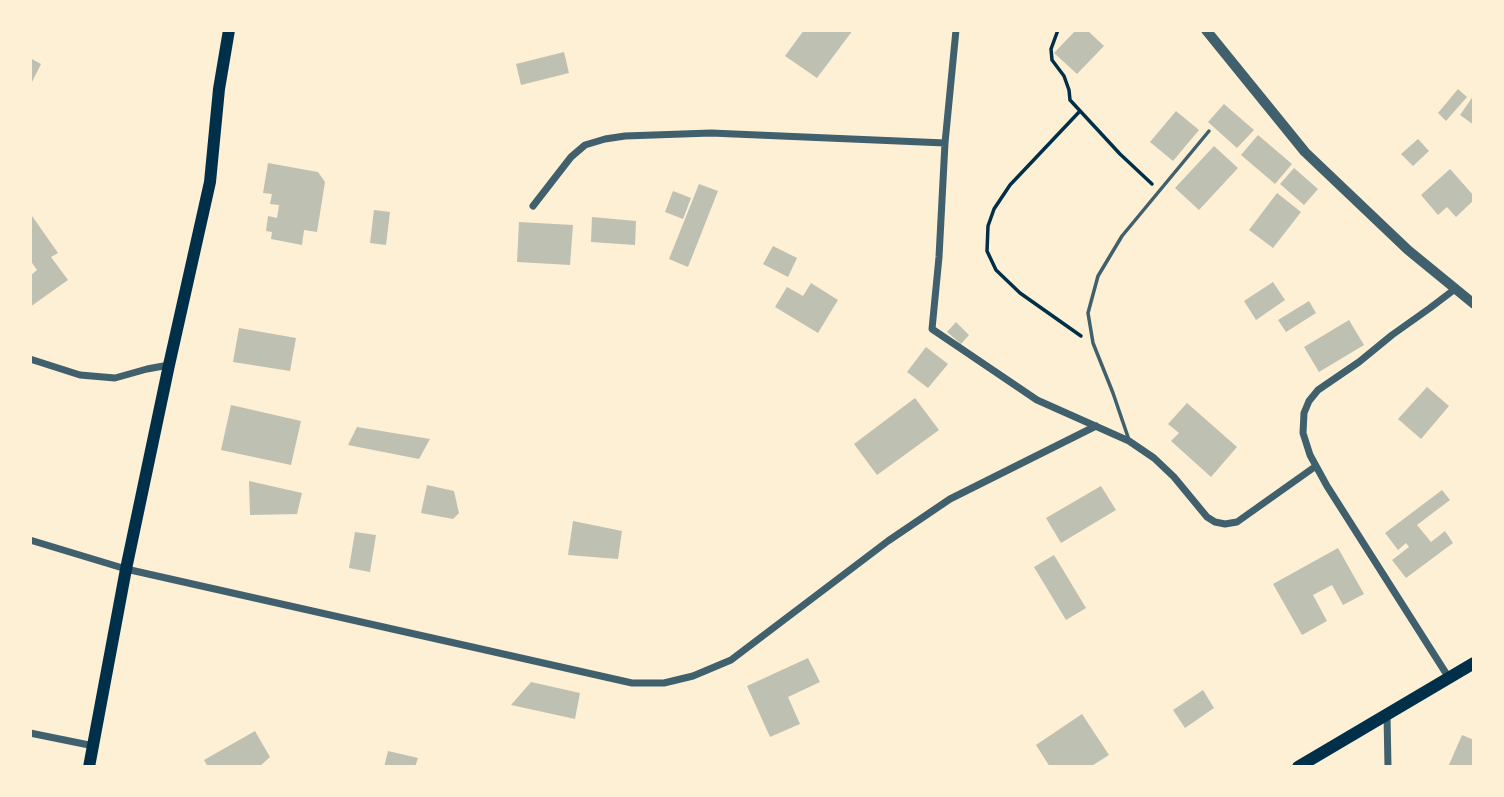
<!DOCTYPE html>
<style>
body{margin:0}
#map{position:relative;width:1504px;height:797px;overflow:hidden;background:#fdf0d5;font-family:"Titillium Web",sans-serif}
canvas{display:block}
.frame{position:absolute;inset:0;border:32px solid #fdf0d5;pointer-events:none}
</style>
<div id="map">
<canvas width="1504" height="797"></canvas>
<div class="frame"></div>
</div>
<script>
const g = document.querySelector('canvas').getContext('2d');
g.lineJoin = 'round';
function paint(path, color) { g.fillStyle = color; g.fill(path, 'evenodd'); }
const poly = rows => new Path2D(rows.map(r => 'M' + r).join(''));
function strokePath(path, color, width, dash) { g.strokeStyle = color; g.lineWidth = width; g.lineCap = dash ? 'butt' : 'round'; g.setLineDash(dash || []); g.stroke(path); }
paint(poly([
 [804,30,853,30,817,78,785,56],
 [1076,30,1087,30,1104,46,1077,74,1054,53],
 [564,52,569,73,521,85,516,64],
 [30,58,41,64,30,86],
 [1458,89,1467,97,1446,121,1438,113],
 [1474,95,1474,125,1460,115],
 [1224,104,1254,130,1237,148,1208,122],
 [1176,111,1199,130,1173,161,1150,142],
 [1258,135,1292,164,1275,184,1241,155],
 [1418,139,1429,151,1413,166,1401,154],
 [1214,146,1238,168,1199,210,1175,188],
 [268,163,318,172,325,182,317,232,304,230,302,245,271,239,272,232,266,231,268,216,277,218,279,205,270,204,272,194,263,193],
 [1294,168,1318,189,1304,205,1280,184],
 [1450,169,1474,196,1474,200,1456,217,1447,207,1438,215,1421,195],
 [699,184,718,191,688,267,669,259],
 [673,191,691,198,683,219,665,212],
 [1277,193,1301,212,1273,248,1249,230],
 [374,210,390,212,386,245,370,243],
 [30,213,58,253,51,257,68,280,30,307,30,276,37,270,30,260],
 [592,217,636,221,635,245,591,242],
 [519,222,573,225,570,265,517,262],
 [773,246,797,258,788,277,763,264],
 [1273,282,1285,300,1256,320,1244,301],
 [811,283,838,300,818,333,775,307,787,287,803,296],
 [1309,301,1316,313,1286,332,1278,320],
 [1349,320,1364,345,1319,372,1304,347],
 [956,322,969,335,961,344,947,332],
 [239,328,296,338,290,371,233,362],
 [926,347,948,364,928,388,907,372],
 [1427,387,1449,406,1421,439,1398,419],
 [915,398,939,430,877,475,854,444],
 [1187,403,1237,447,1211,477,1171,441,1179,433,1168,424],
 [231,405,301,421,291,465,221,450],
 [357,427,430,439,419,459,348,445],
 [249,481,302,493,297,514,250,515],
 [427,485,454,491,459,513,453,519,421,513],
 [1101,486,1116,510,1061,543,1046,518],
 [1442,490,1450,500,1417,525,1431,542,1445,531,1453,543,1406,578,1392,560,1409,547,1406,543,1398,550,1385,533],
 [573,521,622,531,618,559,568,555],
 [355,532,376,535,370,572,349,568],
 [1338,548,1364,594,1343,605,1332,585,1313,595,1327,621,1302,635,1273,584],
 [1054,555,1086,608,1066,620,1034,567],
 [808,658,820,682,788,697,800,724,770,737,747,686],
 [531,682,580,693,575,719,511,705],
 [1203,690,1214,708,1185,728,1173,710],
 [1082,714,1109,755,1090,767,1050,767,1036,745],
 [255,731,270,757,259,767,208,767,204,760],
 [1462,735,1474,740,1474,767,1448,767],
 [388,751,418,758,415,767,384,767]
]), '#bec0b2');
strokePath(poly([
 [1058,30,1051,49,1052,60,1064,76,1069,90,1070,100,1120,154,1152,184],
 [1080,111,1010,185,994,209,988,226,987,251,996,270,1020,293,1081,336]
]), '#003049', 3.5);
strokePath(poly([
 [1129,440,1113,393,1093,343,1088,313,1098,276,1122,236,1209,131]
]), '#3f606c', 3.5);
strokePath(poly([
 [956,30,945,143,939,257,932,329,1037,400,1129,441,1154,458,1174,477,1207,517,1215,522,1225,524,1237,522,1316,466],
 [533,206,571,157,585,145,605,139,625,136,711,133,945,143],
 [30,359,80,375,115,378,147,369,169,365],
 [30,540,126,569,632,683,664,683,693,676,731,660,888,541,950,499,1096,426],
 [1449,678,1327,486,1310,455,1303,433,1304,413,1309,401,1318,390,1359,362,1392,335,1430,308,1455,289],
 [1387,715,1388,767],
 [30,733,94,746]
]), '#3f606c', 7);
strokePath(poly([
 [1206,30,1305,152,1408,250,1474,304]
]), '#3f606c', 10);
strokePath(poly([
 [89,767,126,569,169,365,210,182,219,89,229,30],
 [1298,767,1474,663]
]), '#003049', 12);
</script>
